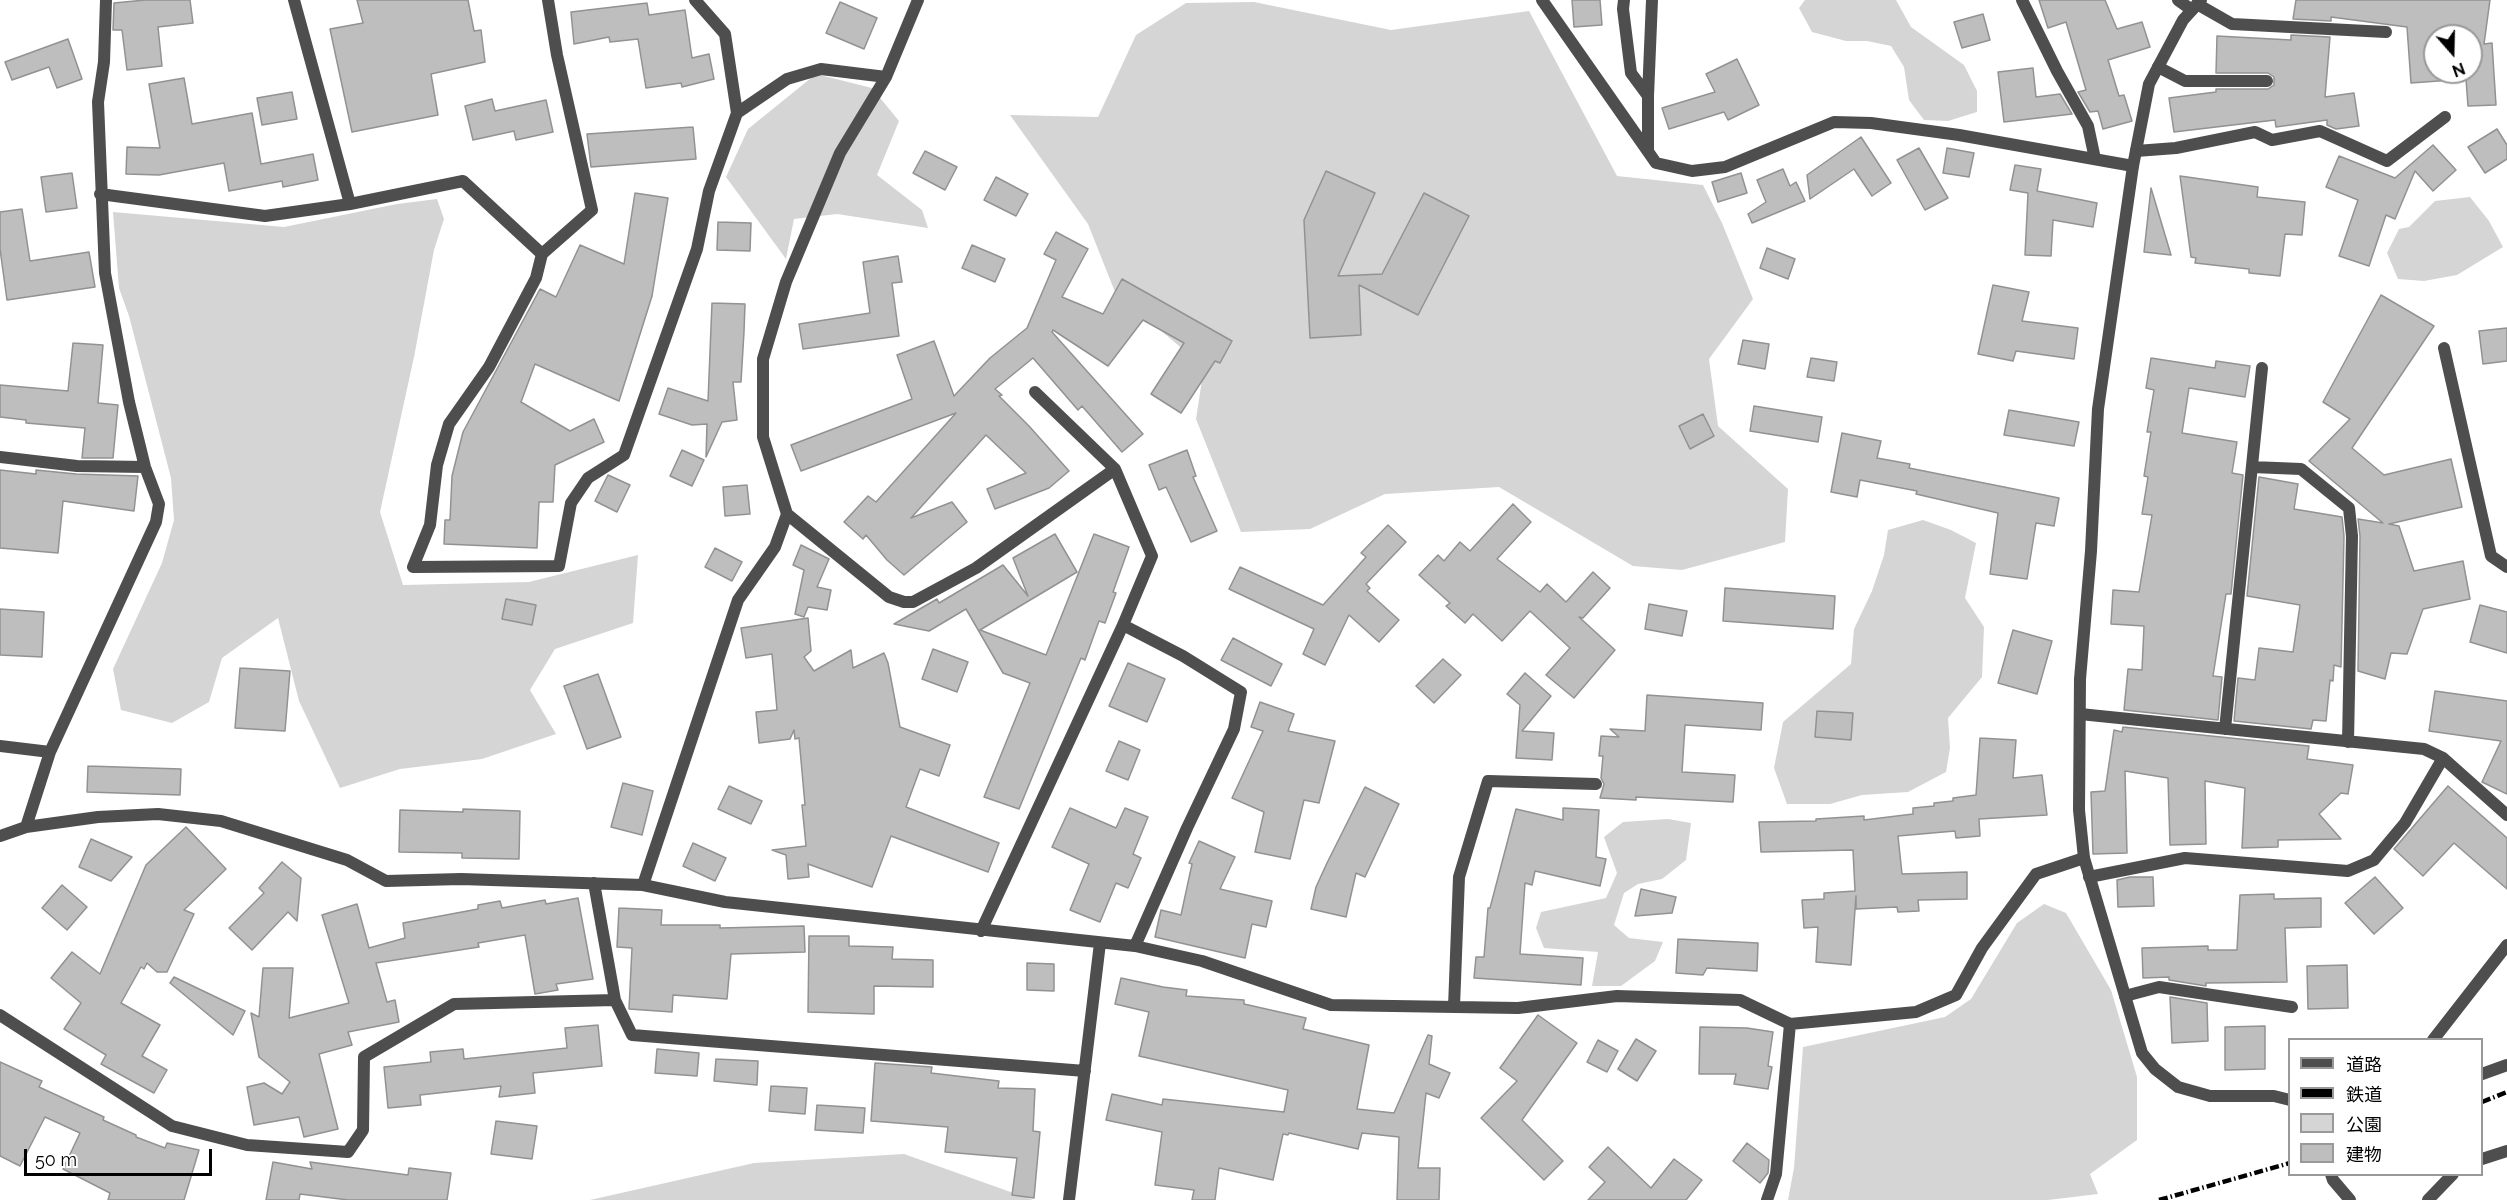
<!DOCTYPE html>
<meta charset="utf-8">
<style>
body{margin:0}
#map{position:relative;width:2507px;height:1200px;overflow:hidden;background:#fff;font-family:Raleway,"Noto Sans JP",sans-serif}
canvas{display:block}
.legend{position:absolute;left:2288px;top:1038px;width:195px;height:138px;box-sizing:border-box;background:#fff;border:2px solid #999;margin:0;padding:8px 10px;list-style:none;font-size:18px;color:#000}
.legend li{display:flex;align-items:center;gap:12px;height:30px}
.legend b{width:30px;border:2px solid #999}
.north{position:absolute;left:2423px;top:24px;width:60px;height:60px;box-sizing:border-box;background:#fff;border:2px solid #999;border-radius:50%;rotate:160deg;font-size:16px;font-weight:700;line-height:24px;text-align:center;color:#000}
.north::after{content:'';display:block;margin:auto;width:21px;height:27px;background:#000;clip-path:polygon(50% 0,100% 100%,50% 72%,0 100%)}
.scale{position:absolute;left:24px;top:1149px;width:188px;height:27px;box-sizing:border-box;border:3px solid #000;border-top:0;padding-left:8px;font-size:18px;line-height:21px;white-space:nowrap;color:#000;-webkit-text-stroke:4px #fff;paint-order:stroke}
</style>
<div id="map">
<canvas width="2507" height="1200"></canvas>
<ul class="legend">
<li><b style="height:8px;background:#4e4e4e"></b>道路</li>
<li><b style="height:8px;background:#000"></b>鉄道</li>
<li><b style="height:16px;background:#d5d5d5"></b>公園</li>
<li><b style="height:16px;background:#bebebe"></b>建物</li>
</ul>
<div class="north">N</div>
<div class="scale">50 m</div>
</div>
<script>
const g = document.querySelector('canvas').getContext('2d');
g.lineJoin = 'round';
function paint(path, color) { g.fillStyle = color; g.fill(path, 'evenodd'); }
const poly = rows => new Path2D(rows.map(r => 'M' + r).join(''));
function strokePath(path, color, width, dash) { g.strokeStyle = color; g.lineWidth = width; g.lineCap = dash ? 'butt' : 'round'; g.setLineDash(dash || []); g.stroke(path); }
paint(poly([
 [1805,0,1896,0,1911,27,1964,65,1977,91,1977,112,1948,121,1924,120,1909,100,1904,67,1891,46,1867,41,1846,41,1812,32,1799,8],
 [1254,2,1391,30,1529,11,1617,176,1703,185,1722,223,1753,299,1709,359,1718,426,1788,489,1785,542,1682,570,1633,566,1499,487,1385,494,1310,529,1241,532,1196,419,1204,367,1115,292,1088,224,1010,115,1098,117,1136,35,1186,3],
 [816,74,872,88,899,121,877,175,922,210,928,228,837,214,794,219,786,259,726,177,748,129],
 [2470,197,2489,221,2503,247,2457,275,2424,281,2398,279,2387,253,2399,229,2409,227,2435,201],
 [437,199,444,219,434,250,414,357,380,512,403,585,529,582,638,555,633,623,555,649,530,690,556,734,482,759,400,769,340,788,299,701,278,618,222,658,209,702,172,723,121,710,113,669,162,563,174,520,171,478,129,316,119,288,113,212,284,227,397,204],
 [1923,520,1951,530,1976,543,1965,598,1984,627,1982,677,1948,718,1950,748,1946,772,1908,792,1862,795,1830,804,1787,804,1774,768,1783,722,1851,664,1854,629,1872,591,1884,555,1888,530],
 [1668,819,1691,823,1686,860,1662,879,1638,884,1624,893,1614,925,1629,938,1663,942,1655,961,1621,986,1592,986,1598,952,1544,948,1536,928,1541,912,1606,898,1617,873,1604,837,1623,822],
 [2044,904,2066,913,2111,990,2137,1077,2137,1140,2090,1174,2098,1194,2048,1200,1788,1200,1794,1168,1803,1047,1945,1017,1971,999,2017,923],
 [904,1154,1033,1200,590,1200,754,1163]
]), '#d5d5d5');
const building = poly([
 [145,0,190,0,193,23,158,27,162,66,127,70,122,30,113,30,114,3,145,0],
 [357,0,468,0,474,31,481,30,485,62,431,74,438,115,352,132,330,29,363,23,357,0],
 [1572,0,1600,0,1602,25,1574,27,1572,0],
 [2039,0,2105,0,2117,29,2142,22,2150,47,2108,60,2119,96,2124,95,2132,121,2103,129,2098,111,2090,112,2078,92,2086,90,2066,22,2048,28,2039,0],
 [2296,0,2490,0,2484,44,2492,43,2496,105,2468,106,2466,79,2411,83,2407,27,2331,17,2331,21,2293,19,2296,0],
 [2435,36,2471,36,2471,72,2435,72,2435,36],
 [840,2,877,18,864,49,826,33,840,2],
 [647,3,649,15,685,10,692,58,709,54,714,79,682,87,681,83,646,88,638,39,610,42,609,37,574,44,571,12,647,3],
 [1983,14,1990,40,1962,48,1954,22,1983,14],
 [2291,35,2330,37,2325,97,2354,93,2359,126,2336,129,2327,125,2327,120,2276,127,2275,120,2174,132,2169,98,2216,92,2216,89,2268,89,2274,85,2274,77,2268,73,2216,73,2217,36,2291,40,2291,35],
 [68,39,82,79,57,88,49,67,12,80,5,62,68,39],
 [1737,59,1759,105,1728,120,1724,112,1669,129,1662,108,1715,92,1706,74,1737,59],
 [2033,68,2036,97,2060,94,2072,114,2004,122,1998,72,2033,68],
 [184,78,192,124,252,113,261,164,313,154,318,180,283,187,282,181,229,191,224,163,159,175,126,174,127,147,160,148,149,84,184,78],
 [292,92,297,119,262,125,257,98,292,92],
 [492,99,495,111,546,100,553,132,516,140,514,131,473,140,465,106,492,99],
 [693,127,696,159,591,167,587,134,693,127],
 [2497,129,2507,145,2507,159,2485,173,2468,147,2497,129],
 [1861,137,1891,183,1872,196,1854,169,1810,199,1807,175,1861,137],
 [2433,145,2456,170,2433,191,2415,171,2395,219,2386,215,2369,266,2339,256,2358,200,2326,187,2339,156,2395,178,2433,145],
 [1919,148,1948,198,1925,210,1897,160,1919,148],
 [1947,148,1974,153,1969,177,1943,173,1947,148],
 [925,151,957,167,945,190,913,173,925,151],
 [2015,165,2041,169,2037,191,2097,203,2093,227,2053,220,2051,256,2025,255,2028,193,2010,190,2015,165],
 [1783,169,1790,186,1796,182,1805,201,1752,223,1748,214,1766,202,1757,180,1783,169],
 [1326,171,1375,193,1338,276,1382,274,1424,193,1469,216,1418,315,1359,285,1361,335,1310,338,1304,220,1326,171],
 [72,173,77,208,46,212,41,177,72,173],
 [1741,173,1747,193,1718,202,1712,182,1741,173],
 [2180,176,2258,187,2257,197,2305,202,2302,235,2285,234,2280,276,2249,273,2249,269,2195,263,2196,258,2191,257,2180,176],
 [996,177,1028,194,1016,216,984,200,996,177],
 [2151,188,2171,255,2144,252,2151,188],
 [635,193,668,198,652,296,619,401,535,364,521,402,570,431,594,419,604,442,555,465,553,502,539,502,537,548,444,544,445,520,450,520,452,476,463,432,540,289,556,297,580,245,624,264,635,193],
 [22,209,30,261,89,252,95,287,7,300,0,249,0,212,22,209],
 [718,222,751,223,750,251,717,250,718,222],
 [1056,232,1088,249,1062,297,1103,314,1122,279,1232,341,1220,363,1215,361,1181,413,1151,394,1184,343,1143,320,1108,366,1053,330,1052,332,1143,434,1122,452,1082,406,1078,410,1033,358,995,389,1002,395,999,396,1029,426,1069,471,1049,488,995,509,987,489,1026,473,986,435,911,518,952,502,967,522,904,575,887,560,866,535,863,539,844,522,868,496,876,502,956,413,801,471,791,445,912,399,897,355,934,341,954,396,990,358,1027,328,1056,260,1044,254,1056,232],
 [972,245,1005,259,995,282,962,268,972,245],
 [1767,248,1795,259,1788,279,1760,268,1767,248],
 [898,256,902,282,892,283,899,336,803,349,799,324,870,313,863,262,898,256],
 [1993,285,2029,292,2022,321,2078,328,2074,359,2016,351,2013,361,1978,354,1993,285],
 [2381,295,2434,326,2352,448,2384,475,2451,459,2462,507,2389,524,2399,526,2414,571,2463,561,2470,599,2423,609,2407,654,2391,653,2385,679,2358,671,2360,536,2358,519,2383,523,2309,461,2350,419,2323,402,2381,295],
 [712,303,745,304,744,332,741,382,733,382,737,420,722,422,706,457,707,424,692,425,659,414,668,388,708,401,712,303],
 [2507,328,2507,361,2483,364,2479,331,2507,328],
 [1743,340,1769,344,1765,369,1738,364,1743,340],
 [73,343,103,345,98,403,118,405,113,458,82,458,85,428,26,423,26,420,0,417,0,385,68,391,73,343],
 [1811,358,1837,362,1834,381,1807,377,1811,358],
 [2151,358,2215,368,2216,361,2250,366,2245,397,2189,388,2182,433,2237,442,2232,473,2243,475,2231,594,2226,594,2213,676,2222,677,2218,720,2124,710,2128,669,2142,670,2144,626,2111,624,2113,590,2139,592,2152,515,2142,514,2148,477,2144,476,2151,432,2147,432,2154,390,2146,388,2151,358],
 [1754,406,1822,417,1818,442,1750,431,1754,406],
 [2009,410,2079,422,2074,446,2004,435,2009,410],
 [1703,414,1714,436,1690,449,1679,426,1703,414],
 [1842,433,1881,441,1877,458,1910,464,1909,468,2059,498,2054,526,2036,523,2027,579,1990,574,1998,513,1916,494,1917,491,1860,480,1857,497,1831,492,1842,433],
 [682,450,704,460,692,486,670,476,682,450],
 [1187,450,1196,476,1193,477,1217,531,1191,542,1166,487,1159,490,1149,465,1187,450],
 [0,470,36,474,36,470,76,474,138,476,134,511,63,501,58,553,0,548,0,470],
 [608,475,630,485,617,512,595,501,608,475],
 [2259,477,2298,484,2294,509,2342,517,2344,536,2341,667,2334,665,2333,681,2330,680,2326,721,2313,720,2311,729,2234,721,2238,678,2255,680,2259,648,2293,652,2300,605,2247,596,2259,477],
 [747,485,750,514,725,516,723,487,747,485],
 [1513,504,1531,522,1497,559,1540,592,1547,584,1566,602,1593,572,1610,588,1583,618,1579,617,1615,650,1574,698,1546,675,1570,648,1530,611,1502,641,1473,614,1465,623,1446,606,1450,603,1419,575,1438,555,1444,561,1460,542,1470,551,1513,504],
 [1388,525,1406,542,1366,584,1370,588,1367,591,1399,620,1379,642,1349,615,1325,665,1303,654,1314,629,1229,589,1240,567,1323,605,1366,557,1361,553,1388,525],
 [1055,534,1077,572,980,630,1046,655,1094,534,1129,547,1113,592,1116,593,1105,623,1099,621,1085,660,1081,658,1019,809,984,797,1030,683,1003,673,966,609,929,631,894,624,937,599,939,603,1003,565,1028,596,1013,558,1055,534],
 [801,545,829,559,817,587,831,590,827,610,808,607,804,617,795,614,804,570,793,565,801,545],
 [715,548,742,562,732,581,705,567,715,548],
 [1725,588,1835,596,1833,629,1723,621,1725,588],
 [506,599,536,605,532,625,502,619,506,599],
 [1649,604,1687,611,1682,636,1645,629,1649,604],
 [2480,605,2507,612,2507,653,2470,642,2480,605],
 [0,609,44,612,42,657,0,655,0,609],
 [808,618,811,651,804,657,814,671,851,650,853,668,884,653,888,663,900,727,950,745,939,776,920,769,906,807,999,843,988,872,891,836,872,887,808,864,809,877,788,879,786,855,772,850,806,846,802,805,805,805,799,738,795,739,794,730,790,739,759,743,756,712,777,710,772,654,746,658,741,628,808,618],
 [2013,630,2052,641,2037,694,1998,683,2013,630],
 [1233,638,1282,664,1271,686,1221,660,1233,638],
 [933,649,968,662,957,692,922,679,933,649],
 [1443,659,1461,675,1434,703,1416,686,1443,659],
 [1128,663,1165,679,1147,722,1109,706,1128,663],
 [240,668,290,671,285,731,235,728,240,668],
 [1525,673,1551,696,1522,731,1554,733,1552,760,1516,758,1520,705,1507,694,1525,673],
 [598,674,621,737,587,749,564,686,598,674],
 [2435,691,2507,701,2507,794,2482,782,2501,741,2429,731,2435,691],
 [1647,695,1763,703,1761,730,1685,725,1682,772,1735,775,1733,802,1636,797,1636,800,1600,798,1604,784,1601,778,1603,756,1599,756,1601,736,1619,737,1610,729,1645,731,1647,695],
 [1260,702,1294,714,1288,731,1335,741,1319,803,1304,800,1290,859,1255,852,1264,812,1232,798,1263,731,1251,727,1260,702],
 [1817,711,1853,713,1851,740,1815,737,1817,711],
 [2123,727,2309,746,2307,759,2353,765,2348,794,2341,793,2319,814,2341,839,2278,840,2278,847,2242,848,2245,788,2205,781,2206,844,2170,845,2168,778,2125,771,2127,853,2093,854,2091,792,2105,791,2114,730,2122,732,2123,727],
 [1980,738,2016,740,2013,778,2042,775,2047,815,1979,819,1980,836,1956,838,1955,831,1898,836,1902,874,1967,872,1967,899,1918,900,1919,911,1898,912,1897,907,1856,909,1856,896,1851,965,1816,962,1818,927,1804,928,1802,900,1824,899,1824,893,1855,891,1853,850,1761,852,1759,822,1816,821,1816,819,1864,816,1864,820,1913,814,1913,808,1934,806,1934,803,1953,801,1953,798,1976,795,1980,738],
 [1119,741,1140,750,1128,780,1106,771,1119,741],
 [88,766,181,769,180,795,87,792,88,766],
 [623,783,653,791,642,835,611,827,623,783],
 [729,786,762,801,751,824,718,809,729,786],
 [2448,786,2507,838,2507,889,2454,843,2423,876,2394,849,2448,786],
 [1365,787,1399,804,1365,877,1356,873,1346,917,1311,909,1316,887,1327,863,1365,787],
 [1070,808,1116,828,1125,808,1148,817,1133,854,1141,858,1128,888,1116,883,1100,922,1070,910,1089,864,1052,847,1070,808],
 [1563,808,1599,810,1596,857,1606,859,1600,886,1535,871,1532,885,1525,883,1520,954,1583,958,1581,985,1474,978,1476,957,1484,957,1488,908,1490,908,1516,809,1563,820,1563,808],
 [463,809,520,811,519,859,462,858,462,853,399,852,400,810,463,812,463,809],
 [186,827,226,869,184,910,194,914,167,972,157,972,147,963,144,969,141,967,121,1003,160,1025,142,1056,167,1070,154,1093,101,1064,106,1055,64,1029,81,1003,51,978,72,952,100,974,146,865,186,827],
 [91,839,132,857,111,881,79,867,91,839],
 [1199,841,1235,857,1220,889,1272,901,1266,927,1252,924,1245,958,1155,937,1161,910,1181,915,1192,864,1189,863,1199,841],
 [693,843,726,858,715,881,683,866,693,843],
 [282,862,301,878,297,921,288,912,252,950,229,928,264,893,259,888,282,862],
 [2130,877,2153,877,2154,906,2118,907,2117,880,2130,877],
 [2375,877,2403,908,2374,934,2345,903,2375,877],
 [62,885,87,907,67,930,42,908,62,885],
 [1641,889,1676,897,1672,913,1635,916,1641,889],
 [2274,894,2274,899,2321,898,2321,927,2285,928,2287,982,2206,983,2206,986,2169,980,2169,977,2143,978,2142,948,2208,946,2208,950,2237,950,2240,895,2274,894],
 [578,898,593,979,556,984,558,990,535,994,525,935,478,943,479,947,376,963,387,1002,395,1000,399,1022,348,1032,352,1045,319,1054,338,1129,304,1137,299,1117,254,1125,247,1087,264,1083,282,1094,290,1082,259,1057,251,1013,259,1017,263,968,293,968,289,1018,349,1003,322,915,357,904,369,948,405,938,403,923,478,909,478,905,500,901,502,908,545,900,546,904,578,898],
 [619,908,662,910,661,925,720,925,720,928,804,926,805,952,731,954,727,999,673,995,672,1012,629,1009,632,948,617,947,619,908],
 [809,936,849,936,849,946,893,947,892,959,933,960,933,987,874,986,874,1014,808,1012,809,936],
 [1678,939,1758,943,1757,971,1707,968,1703,975,1676,973,1678,939],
 [1027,963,1054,964,1054,991,1027,990,1027,963],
 [2347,965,2348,1008,2308,1009,2307,966,2347,965],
 [174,977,245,1011,233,1035,170,983,174,977],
 [1121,978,1163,987,1187,990,1186,996,1244,1000,1244,1004,1306,1018,1303,1029,1369,1045,1357,1109,1394,1113,1428,1035,1432,1036,1429,1064,1450,1073,1439,1098,1426,1093,1418,1168,1440,1168,1439,1200,1397,1200,1399,1137,1362,1133,1358,1149,1289,1133,1288,1135,1283,1134,1273,1180,1219,1168,1215,1200,1192,1200,1194,1190,1155,1185,1162,1132,1106,1120,1112,1094,1162,1105,1163,1099,1284,1112,1288,1090,1139,1056,1149,1012,1115,1004,1121,978],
 [2170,997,2207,1003,2208,1041,2172,1043,2170,997],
 [1538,1015,1577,1043,1522,1120,1563,1161,1544,1180,1481,1118,1517,1081,1500,1068,1538,1015],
 [598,1025,602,1066,533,1073,535,1093,499,1097,501,1086,420,1095,421,1105,388,1108,384,1067,431,1062,430,1052,463,1049,464,1059,567,1048,565,1028,598,1025],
 [2265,1026,2265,1069,2225,1070,2225,1027,2265,1026],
 [1700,1027,1747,1028,1773,1032,1768,1066,1772,1067,1768,1089,1734,1084,1736,1074,1699,1074,1700,1027],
 [1636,1039,1656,1051,1637,1081,1618,1069,1636,1039],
 [1598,1040,1618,1051,1607,1072,1587,1062,1598,1040],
 [657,1049,699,1053,697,1076,655,1073,657,1049],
 [716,1059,758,1061,757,1085,714,1081,716,1059],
 [0,1062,42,1081,39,1087,104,1117,103,1120,136,1135,136,1137,165,1148,167,1143,199,1150,184,1200,108,1200,110,1193,63,1169,80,1133,45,1117,20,1166,0,1156,0,1062],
 [875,1063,932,1067,931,1073,999,1081,998,1088,1035,1089,1033,1131,1040,1132,1034,1198,1012,1195,1017,1158,945,1152,948,1127,871,1121,875,1063],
 [771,1086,807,1088,805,1114,769,1111,771,1086],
 [817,1105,865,1108,863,1133,815,1130,817,1105],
 [496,1121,537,1126,532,1159,491,1154,496,1121],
 [1747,1143,1769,1160,1768,1173,1760,1183,1733,1161,1747,1143],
 [1608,1147,1651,1188,1674,1159,1702,1180,1686,1200,1588,1200,1605,1182,1589,1167,1608,1147],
 [273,1162,312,1169,310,1162,408,1175,409,1168,451,1173,447,1200,348,1200,300,1194,299,1200,266,1200,273,1162]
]);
paint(building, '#bebebe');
strokePath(building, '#929292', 1.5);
strokePath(poly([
 [294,0,350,204],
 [695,0,725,34,737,113],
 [918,0,886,77,840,153,786,282,763,359,763,437,787,514,889,597,904,602,913,602,976,568,1115,469],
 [1542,0,1656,163,1692,171,1725,167,1834,122,1871,123,1959,135,2133,166],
 [1624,0,1623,9,1631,73,1648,96],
 [2022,0,2057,71,2088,126,2095,159],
 [2178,0,2192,10],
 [2197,4,2232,24,2386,32],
 [2158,67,2185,81,2267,81],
 [1648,150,1648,96,1652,0],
 [2136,151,2176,148,2255,132,2272,140,2320,131,2387,161,2445,117],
 [100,194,265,216,350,204,463,181,542,254,536,278,489,367,449,424,437,465,430,525,413,567,559,566,571,503,588,478,624,455,697,249,709,191,737,113,787,79,821,69,886,77],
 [542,254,592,210,557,55,548,0],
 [2444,348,2491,556,2507,567],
 [0,457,77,466,145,467],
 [2252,467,2301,469,2349,508,2352,536,2348,742],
 [1123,625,1183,656,1241,692,1234,729,1187,828,1135,946],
 [2080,714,2424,749,2443,758,2507,815],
 [2225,729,2262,368],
 [0,746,50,752],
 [26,827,50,752,156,522,159,504,145,467,129,402,105,273,98,102,104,62,106,0],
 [0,836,26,827,98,817,158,814,221,821,347,860,386,881,461,879,643,885,725,902,1135,946,1202,961,1331,1005,1518,1008,1617,996,1740,1000,1790,1024,1916,1012,1956,995,1982,948,2036,874,2084,858],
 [2089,877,2185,858,2348,871,2374,860,2405,823,2443,758],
 [594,883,615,1000,632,1035,1085,1071],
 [643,885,738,600,775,547,787,514],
 [981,931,1123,625,1152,556,1115,469,1035,392],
 [2125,996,2159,987,2292,1007],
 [1454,1007,1459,877,1488,781,1596,784],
 [0,1015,172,1126,247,1145,348,1152,363,1130,364,1057,454,1004,615,1000],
 [2433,1040,2507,945],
 [2482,1074,2507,1065],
 [1069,1200,1100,943],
 [1767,1200,1776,1174,1790,1024]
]), '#4e4e4e', 12);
strokePath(poly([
 [2201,0,2183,20,2149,84,2133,166,2098,409,2091,551,2080,679,2079,810,2084,858,2142,1053,2155,1069,2178,1087,2210,1096,2274,1096,2290,1100],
 [2482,1159,2507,1151],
 [2331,1174,2333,1180,2350,1200],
 [2428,1200,2453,1174]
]), '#4e4e4e', 12);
strokePath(poly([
 [2482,1102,2507,1092],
 [2159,1200,2290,1163]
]), '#000', 4.5, [9, 3, 1.5, 3]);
</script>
